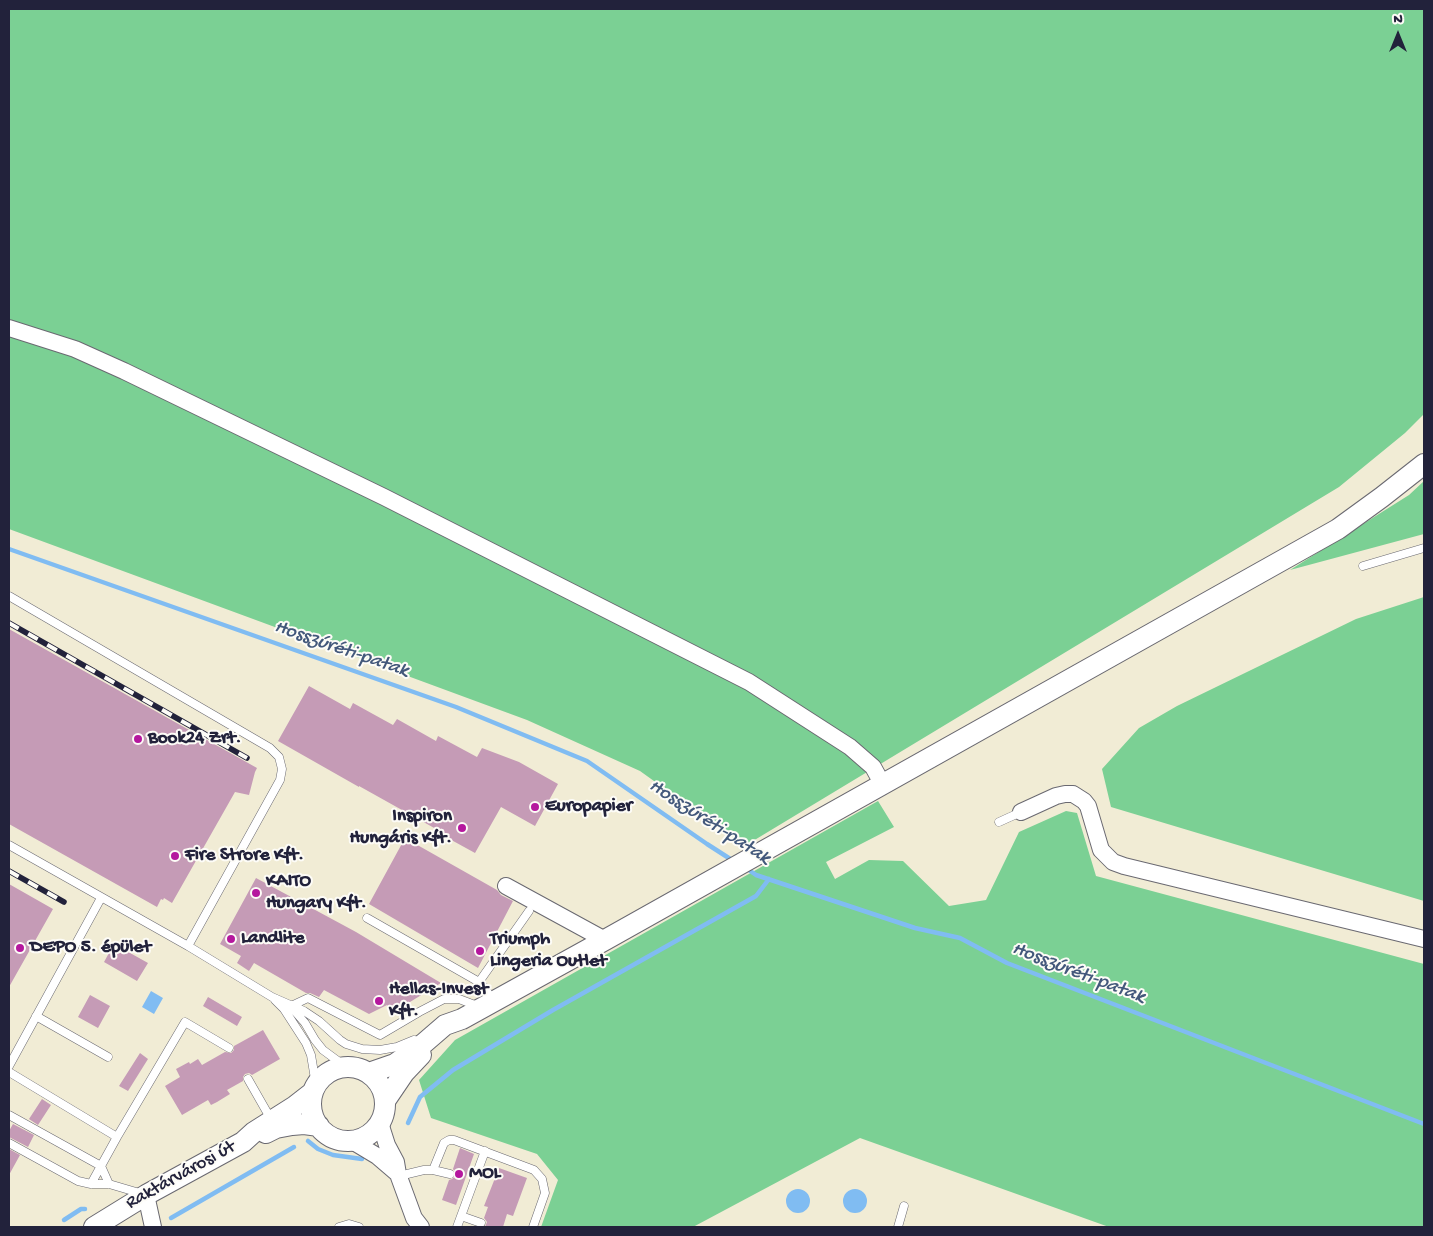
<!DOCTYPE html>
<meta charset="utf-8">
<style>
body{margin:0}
#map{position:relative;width:1433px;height:1236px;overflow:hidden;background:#f1ecd5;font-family:"Gochi Hand",sans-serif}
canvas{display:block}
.frame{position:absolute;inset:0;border:10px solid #22223b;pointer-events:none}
.north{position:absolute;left:1373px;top:10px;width:50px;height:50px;-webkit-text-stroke:4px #fdfcf7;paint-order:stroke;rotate:0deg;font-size:14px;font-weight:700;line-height:20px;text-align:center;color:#22223b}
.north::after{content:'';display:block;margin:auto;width:18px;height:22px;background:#22223b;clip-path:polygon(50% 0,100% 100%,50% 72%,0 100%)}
</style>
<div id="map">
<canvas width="1433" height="1236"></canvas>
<div class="frame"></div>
<div class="north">N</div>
</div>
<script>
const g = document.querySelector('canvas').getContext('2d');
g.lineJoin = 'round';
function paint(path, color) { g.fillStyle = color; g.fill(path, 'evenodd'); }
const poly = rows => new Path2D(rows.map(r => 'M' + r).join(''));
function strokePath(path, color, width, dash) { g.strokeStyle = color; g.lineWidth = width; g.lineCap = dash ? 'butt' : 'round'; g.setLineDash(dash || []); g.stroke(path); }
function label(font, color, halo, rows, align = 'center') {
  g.font = font + ' "Gochi Hand",sans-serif'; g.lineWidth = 4; g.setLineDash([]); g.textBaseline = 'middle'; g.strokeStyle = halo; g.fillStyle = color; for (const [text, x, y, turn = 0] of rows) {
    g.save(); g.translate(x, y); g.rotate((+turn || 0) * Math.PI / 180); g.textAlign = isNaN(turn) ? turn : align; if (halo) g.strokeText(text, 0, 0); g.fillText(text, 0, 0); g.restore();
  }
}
paint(poly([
 [9,9,1424,9,1424,414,1405,433,1339,487,743,847,732,837,640,771,527,720,9,529],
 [1424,481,1424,534,1290,570,1409,495],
 [1424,597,1424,901,1111,807,1102,769,1139,728,1177,706,1356,619],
 [878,801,894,827,826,862,835,879,869,860,903,861,949,906,986,900,1019,832,1066,811,1077,813,1096,876,1424,964,1424,1227,1109,1227,860,1138,693,1227,541,1227,558,1180,537,1154,431,1118,419,1080,455,1040]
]), '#7bd094');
paint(poly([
 [151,991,163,998,154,1014,142,1007],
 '786 1201a12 12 0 1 1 24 0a12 12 0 1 1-24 0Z',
 '843 1201a12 12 0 1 1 24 0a12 12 0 1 1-24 0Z'
]), '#80bcf2');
strokePath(poly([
 [9,549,456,707,587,761,707,844,735,862],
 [746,868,756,875,915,928,960,938,1007,963,1424,1124],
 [408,1123,420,1097,453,1070,553,1010,756,896,769,879],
 [308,1141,318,1149,333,1155,362,1159],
 [171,1218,294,1147],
 [64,1220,81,1209,85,1209]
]), '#80bcf2', 4.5);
paint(poly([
 [9,629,257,768,255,772,249,795,235,792,172,903,164,898,163,900,161,899,157,907,9,824],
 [309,686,350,709,353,703,393,725,397,719,436,741,438,736,477,757,482,748,519,762,558,784,535,826,501,807,475,853,435,831,436,829,359,786,359,787,278,741],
 [405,838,497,890,501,895,513,901,478,968,369,904],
 [256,878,356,932,441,983,392,1013,387,1005,369,1014,324,990,319,997,310,993,306,993,254,963,249,971,237,963,241,956,220,944],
 [9,884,53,909,9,987],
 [114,944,148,963,137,981,104,962],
 [90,995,110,1006,98,1028,78,1017],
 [208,997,242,1017,237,1026,203,1006],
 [263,1030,280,1059,252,1075,249,1073,245,1074,243,1077,243,1081,227,1090,230,1094,217,1102,211,1105,208,1100,182,1115,165,1086,180,1077,176,1069,189,1062,190,1064,198,1059,202,1065,225,1052,231,1053,234,1050,234,1046],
 [140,1053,148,1059,128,1091,119,1086],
 [42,1099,51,1105,38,1125,29,1119],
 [13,1124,34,1135,28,1147,9,1137,9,1131],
 [460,1148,474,1154,456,1205,442,1200,449,1180,452,1179,455,1176,455,1172,453,1169],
 [9,1149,20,1155,9,1175],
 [499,1168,527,1178,513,1216,507,1214,503,1227,485,1227,487,1222,484,1218,488,1207,484,1206]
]), '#c59bb6');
const service = poly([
 [1363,566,1424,548],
 [9,596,270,748,279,757,282,769,280,780,188,946],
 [999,822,1021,812],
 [9,845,188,946,272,997,304,1011,319,1021,340,1040,346,1044,362,1049,380,1050,397,1047,414,1040],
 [367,918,479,982,485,988,493,1001],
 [479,982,529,911],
 [275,1000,284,1009,306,1043,311,1055,316,1085],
 [291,1006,308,998,380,1035,419,1012,444,999,459,999,480,1007],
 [292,1008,305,1023,315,1040,323,1050,346,1067],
 [36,1016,108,1057],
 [9,1066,101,898],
 [9,1072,117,1137],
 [248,1079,272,1121],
 [9,1115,101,1166,109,1184],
 [9,1143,78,1181,91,1184,109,1184,143,1194],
 [433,1170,444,1143,449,1140,454,1140,534,1170,542,1179,545,1193,533,1227],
 [399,1176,424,1170,433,1170,450,1174],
 [91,1184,117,1137,185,1022,229,1048],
 [461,1216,481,1223],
 [339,1227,349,1224,359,1227],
 [457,1227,485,1151],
 [898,1227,904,1206]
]);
const minor = poly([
 [9,328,75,349,124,371,384,497,749,682,850,747,873,767,883,785],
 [1021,812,1056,796,1065,794,1073,794,1084,801,1088,806,1101,850,1113,862,1124,866,1424,939],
 [506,886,605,940],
 [380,1123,387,1145,396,1162,398,1174],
 [352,1141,377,1156,398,1174],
 [399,1177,414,1218,421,1227],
 [146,1195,153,1227]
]);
const tertiary = poly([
 '311 1104a37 37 0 1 1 74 0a37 37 0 1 1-74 0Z',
 [369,1073,395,1064,423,1044,445,1025,462,1019,605,940,1338,529,1382,497,1424,464],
 [385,1101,404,1073,421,1055],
 [266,1133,276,1128,292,1125,304,1124,319,1126],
 [94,1227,146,1195,243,1142,254,1132,295,1106,313,1092]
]);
strokePath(service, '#6a6971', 9);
strokePath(minor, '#6a6971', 18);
strokePath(tertiary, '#6a6971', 22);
strokePath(service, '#fff', 8);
strokePath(minor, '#fff', 16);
strokePath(tertiary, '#fff', 20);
const rail = poly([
 [9,623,247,758],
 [9,871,64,902]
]);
strokePath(rail, '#22223b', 5.5);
strokePath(rail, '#fdfcf7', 4, [11]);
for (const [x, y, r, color] of [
 [138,739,5,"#b5179e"],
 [535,807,5,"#b5179e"],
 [462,828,5,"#b5179e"],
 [175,856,5,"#b5179e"],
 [256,893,5,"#b5179e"],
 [231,939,5,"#b5179e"],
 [20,948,5,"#b5179e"],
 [480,951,5,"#b5179e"],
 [379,1001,5,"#b5179e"],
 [459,1174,5,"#b5179e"]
]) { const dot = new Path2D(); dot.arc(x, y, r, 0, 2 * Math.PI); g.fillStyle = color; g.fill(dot); strokePath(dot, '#fdfcf7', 2); }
label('bold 19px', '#22223b', '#fdfcf7', [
 ["Book24 Zrt.",148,739],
 ["Europapier",545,807],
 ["Inspiron",452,817,"right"],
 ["Hungáris Kft.",452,839,"right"],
 ["Fire Strore Kft.",185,856],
 ["KAITO",266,882],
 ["Hungary Kft.",266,904],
 ["Landlite",241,939],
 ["Triumph",490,940],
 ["Lingeria Outlet",490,962],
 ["DEPO 5. épület",30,948],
 ["Hellas-Invest",389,990],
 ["Kft.",389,1012],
 ["MOL",469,1174]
], 'left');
label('19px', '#22223b', '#fdfcf7', [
 ["Raktárvárosi út",181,1176,-29]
]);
label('italic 20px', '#43587b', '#fdfcf7', [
 ["Hosszúréti-patak",341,650,19],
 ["Hosszúréti-patak",709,823,33],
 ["Hosszúréti-patak",1078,974,21]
]);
</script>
